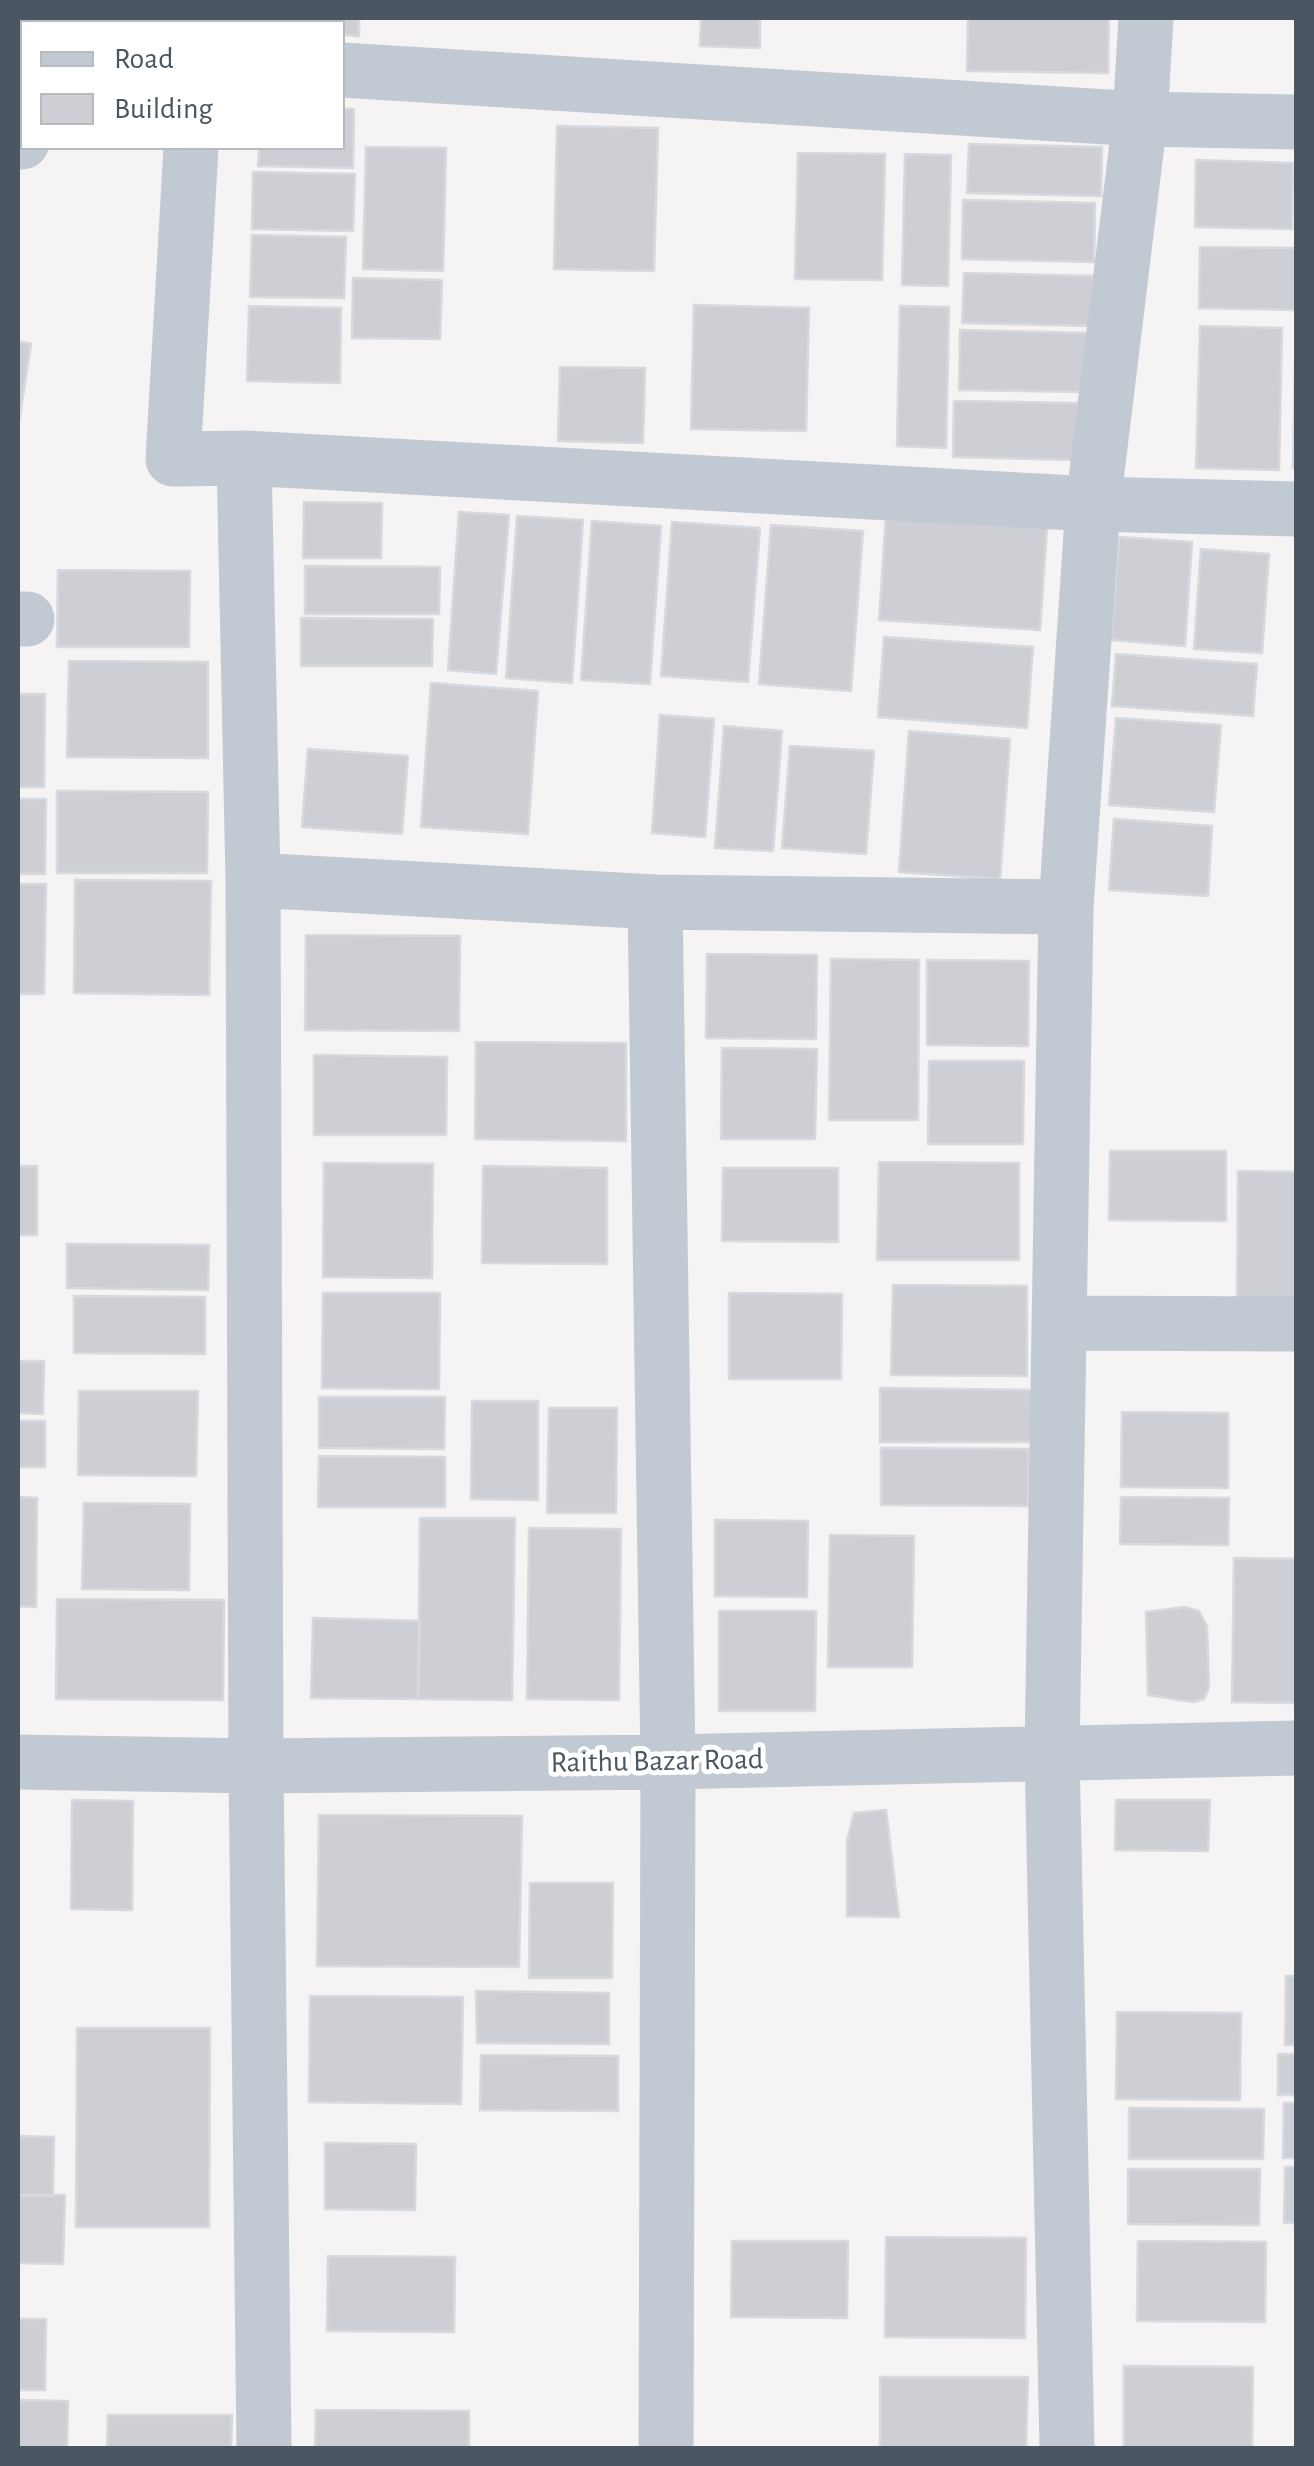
<!DOCTYPE html>
<style>
body{margin:0}
#map{position:relative;width:1314px;height:2466px;overflow:hidden;background:#f5f3f3;font-family:"Alegreya Sans",sans-serif}
canvas{display:block}
.frame{position:absolute;inset:0;border:20px solid #4a5661;pointer-events:none}
.legend{position:absolute;left:20px;top:20px;width:325px;height:130px;box-sizing:border-box;background:#fff;border:2px solid #b7bbc0;margin:0;padding:12px 18px;list-style:none;font-size:30px;color:#4a5661}
.legend li{display:flex;align-items:center;gap:20px;height:50px}
.legend b{width:50px;border:2px solid #b7bbc0}
</style>
<div id="map">
<canvas width="1314" height="2466"></canvas>
<div class="frame"></div>
<ul class="legend">
<li><b style="height:12px;background:#c1cad2"></b>Road</li>
<li><b style="height:28px;background:#cdcfd5"></b>Building</li>
</ul>
</div>
<script>
const g = document.querySelector('canvas').getContext('2d');
g.lineJoin = 'round';
function paint(path, color) { g.fillStyle = color; g.fill(path, 'evenodd'); }
const poly = rows => new Path2D(rows.map(r => 'M' + r).join(''));
function strokePath(path, color, width, dash) { g.strokeStyle = color; g.lineWidth = width; g.lineCap = dash ? 'butt' : 'round'; g.setLineDash(dash || []); g.stroke(path); }
function label(font, color, halo, rows, align = 'center') {
  g.font = font + ' "Alegreya Sans",sans-serif'; g.lineWidth = 10; g.setLineDash([]); g.textBaseline = 'middle'; g.strokeStyle = halo; g.fillStyle = color; for (const [text, x, y, turn = 0] of rows) {
    g.save(); g.translate(x, y); g.rotate((+turn || 0) * Math.PI / 180); g.textAlign = isNaN(turn) ? turn : align; if (halo) g.strokeText(text, 0, 0); g.fillText(text, 0, 0); g.restore();
  }
}
const building = poly([
 [56,18,178,18,177,22,98,22,56,18],
 [262,18,359,18,359,36,342,35,342,22,262,22,262,18],
 [701,18,760,18,760,48,700,46,701,18],
 [968,18,1109,18,1108,73,967,71,968,18],
 [342,109,354,109,353,168,258,166,259,148,342,148,342,109],
 [557,126,658,128,654,271,554,269,557,126],
 [969,144,1102,147,1101,196,967,193,969,144],
 [366,147,446,148,443,271,363,269,366,147],
 [798,153,885,154,882,280,795,279,798,153],
 [905,154,951,155,948,286,902,285,905,154],
 [1196,160,1293,163,1292,229,1195,227,1196,160],
 [253,172,355,174,353,231,252,229,253,172],
 [963,200,1095,203,1094,262,962,259,963,200],
 [252,235,346,237,344,298,250,297,252,235],
 [1200,247,1296,248,1296,310,1199,308,1200,247],
 [964,273,1093,276,1091,326,962,323,964,273],
 [353,278,442,280,440,339,352,338,353,278],
 [694,305,809,308,806,431,691,429,694,305],
 [249,306,341,308,340,383,247,381,249,306],
 [900,306,949,307,946,448,897,446,900,306],
 [1296,323,1296,468,1293,468,1296,323],
 [1200,326,1282,328,1279,470,1196,468,1200,326],
 [960,330,1088,333,1086,392,959,390,960,330],
 [18,341,31,344,18,428,18,341],
 [560,367,645,368,643,443,558,441,560,367],
 [954,401,1078,403,1077,460,953,457,954,401],
 [304,502,382,503,381,558,303,558,304,502],
 [459,512,509,515,496,674,448,670,459,512],
 [886,515,1047,527,1040,630,879,620,886,515],
 [517,516,583,520,572,683,506,678,517,516],
 [592,521,661,526,650,684,581,680,592,521],
 [672,522,760,528,748,682,661,676,672,522],
 [771,525,863,531,851,691,759,684,771,525],
 [1119,537,1192,542,1185,646,1111,640,1119,537],
 [1201,549,1269,554,1262,653,1194,649,1201,549],
 [305,566,440,567,439,614,305,614,305,566],
 [58,570,190,571,189,647,57,647,58,570],
 [301,618,433,619,432,666,301,666,301,618],
 [884,637,1033,647,1027,728,878,717,884,637],
 [1116,654,1257,664,1253,716,1112,706,1116,654],
 [69,661,208,662,208,758,67,757,69,661],
 [431,683,538,691,528,834,421,827,431,683],
 [18,694,45,694,44,787,18,787,18,694],
 [660,715,714,719,705,837,652,833,660,715],
 [1116,718,1221,725,1214,812,1109,805,1116,718],
 [724,726,782,731,773,851,715,848,724,726],
 [909,731,1010,739,1000,879,899,872,909,731],
 [790,746,874,751,866,854,782,848,790,746],
 [308,749,408,756,402,834,302,827,308,749],
 [57,791,208,792,207,873,57,873,57,791],
 [18,799,46,799,45,874,18,874,18,799],
 [1114,819,1212,826,1208,896,1109,890,1114,819],
 [75,880,211,881,209,995,74,993,75,880],
 [18,884,46,884,44,994,18,994,18,884],
 [306,935,460,936,459,1031,305,1030,306,935],
 [707,954,817,955,816,1039,706,1038,707,954],
 [831,959,919,960,918,1120,829,1120,831,959],
 [927,960,1029,961,1028,1046,927,1045,927,960],
 [476,1042,626,1043,626,1141,475,1139,476,1042],
 [722,1048,817,1049,815,1139,721,1139,722,1048],
 [314,1055,447,1057,446,1135,314,1135,314,1055],
 [929,1061,1024,1061,1023,1144,928,1144,929,1061],
 [1110,1151,1226,1151,1226,1221,1109,1220,1110,1151],
 [879,1162,1019,1163,1019,1260,877,1260,879,1162],
 [324,1163,433,1164,432,1278,323,1277,324,1163],
 [18,1166,37,1166,37,1235,18,1235,18,1166],
 [483,1166,607,1168,607,1264,482,1263,483,1166],
 [723,1168,838,1168,838,1242,722,1241,723,1168],
 [1238,1171,1296,1172,1296,1300,1237,1299,1238,1171],
 [67,1244,209,1245,208,1290,67,1288,67,1244],
 [893,1285,1027,1286,1027,1376,891,1375,893,1285],
 [323,1293,440,1293,439,1389,322,1388,323,1293],
 [729,1293,842,1294,841,1379,729,1379,729,1293],
 [74,1296,205,1297,205,1354,74,1353,74,1296],
 [18,1361,44,1361,43,1414,18,1413,18,1361],
 [880,1388,1034,1390,1033,1442,880,1442,880,1388],
 [79,1391,198,1391,196,1476,78,1475,79,1391],
 [319,1397,445,1397,444,1449,319,1448,319,1397],
 [472,1401,538,1401,538,1500,471,1499,472,1401],
 [549,1408,617,1408,616,1513,547,1513,549,1408],
 [1122,1412,1228,1413,1228,1488,1121,1487,1122,1412],
 [18,1421,45,1421,45,1467,18,1467,18,1421],
 [881,1448,1029,1449,1028,1506,881,1505,881,1448],
 [319,1456,445,1457,445,1507,318,1507,319,1456],
 [18,1497,37,1498,36,1607,18,1606,18,1497],
 [1121,1497,1229,1498,1228,1545,1120,1544,1121,1497],
 [84,1503,190,1504,189,1590,82,1589,84,1503],
 [420,1518,515,1518,512,1700,418,1699,420,1518],
 [715,1520,808,1521,807,1597,715,1596,715,1520],
 [529,1528,621,1529,619,1700,527,1699,529,1528],
 [830,1535,914,1536,912,1667,828,1667,830,1535],
 [1234,1558,1296,1559,1296,1703,1232,1702,1234,1558],
 [57,1599,224,1600,223,1700,56,1699,57,1599],
 [1185,1607,1199,1611,1207,1626,1209,1687,1204,1699,1193,1702,1148,1695,1146,1612,1185,1607],
 [719,1611,816,1611,815,1711,719,1711,719,1611],
 [313,1618,420,1621,418,1699,311,1698,313,1618],
 [72,1800,133,1801,132,1910,71,1909,72,1800],
 [1116,1800,1210,1800,1208,1851,1115,1850,1116,1800],
 [886,1810,899,1917,847,1916,847,1841,854,1813,886,1810],
 [319,1815,522,1816,519,1967,317,1966,319,1815],
 [530,1883,613,1883,612,1978,529,1978,530,1883],
 [1286,1976,1296,1976,1296,2045,1285,2045,1286,1976],
 [476,1991,609,1993,609,2044,477,2043,476,1991],
 [310,1996,463,1997,461,2104,309,2102,310,1996],
 [1117,2012,1241,2013,1240,2100,1116,2099,1117,2012],
 [77,2028,210,2028,209,2227,76,2227,77,2028],
 [1278,2054,1296,2054,1296,2095,1278,2095,1278,2054],
 [481,2055,618,2056,618,2111,480,2110,481,2055],
 [1284,2103,1296,2103,1296,2158,1283,2158,1284,2103],
 [1129,2108,1264,2109,1263,2159,1129,2159,1129,2108],
 [18,2136,54,2137,53,2196,18,2195,18,2136],
 [325,2143,416,2144,415,2210,325,2209,325,2143],
 [1285,2167,1296,2167,1296,2223,1284,2223,1285,2167],
 [1128,2169,1260,2169,1259,2225,1128,2224,1128,2169],
 [18,2195,65,2195,63,2264,18,2263,18,2195],
 [886,2237,1026,2238,1025,2338,885,2337,886,2237],
 [732,2241,848,2241,847,2318,731,2317,732,2241],
 [1138,2241,1266,2242,1265,2322,1137,2321,1138,2241],
 [328,2256,455,2257,454,2332,327,2331,328,2256],
 [18,2319,46,2319,45,2390,18,2390,18,2319],
 [1124,2366,1253,2367,1252,2448,1124,2448,1124,2366],
 [880,2377,1028,2377,1026,2448,880,2448,880,2377],
 [18,2400,68,2401,67,2448,18,2448,18,2400],
 [316,2410,469,2411,469,2448,315,2448,316,2410],
 [108,2415,232,2415,231,2448,107,2448,108,2415]
]);
paint(building, '#cdcfd5');
strokePath(building, '#d7d9de', 2.5);
strokePath(poly([
 [200,22,200,18],
 [342,70,1140,119,1296,122],
 [18,142,22,142],
 [191,148,173,459,244,458,1093,504,1296,509],
 [244,458,253,880,256,1766,264,2448],
 [18,619,27,619],
 [253,880,655,902,1066,907],
 [655,902,668,1762,666,2448],
 [1059,1323,1296,1324],
 [18,1762,256,1766,668,1762,1296,1748],
 [1067,2448,1052,1753,1066,907,1093,504,1140,119,1146,18]
]), '#c1cad2', 55);
label('30px', '#4a5661', '#fff', [
 ["Raithu Bazar Road",657,1761,-1]
]);
</script>
